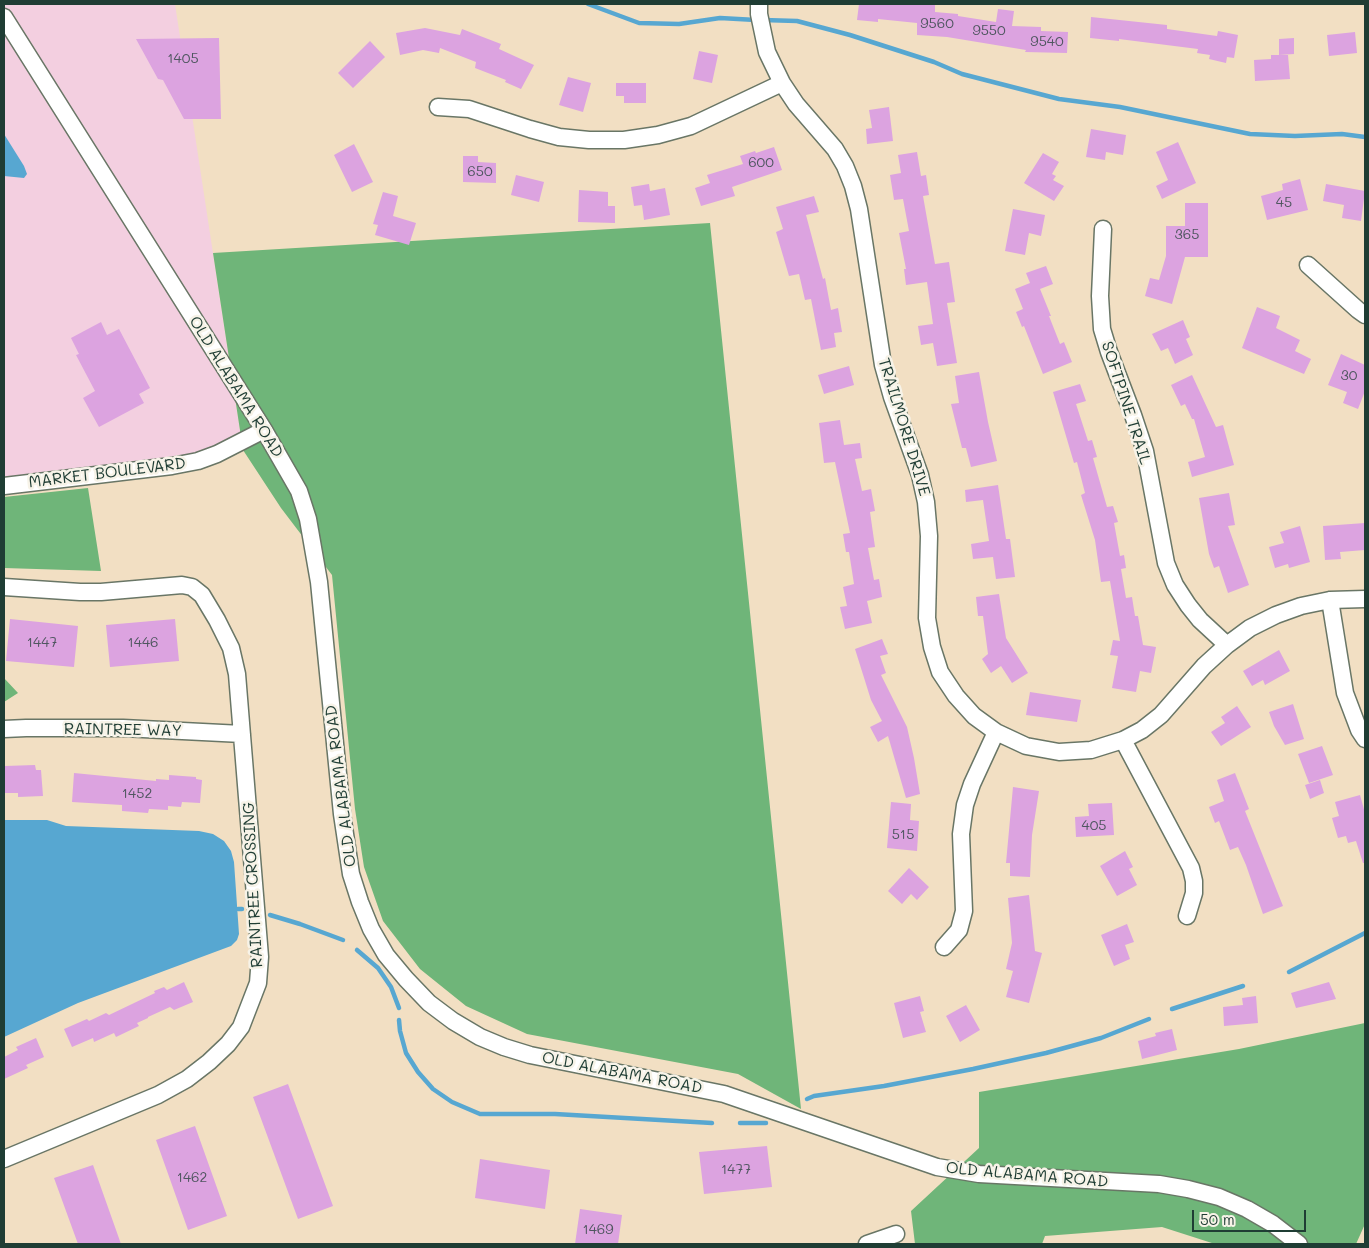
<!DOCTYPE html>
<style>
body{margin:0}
#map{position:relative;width:1369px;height:1248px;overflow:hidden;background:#f2dfc3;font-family:Mali,sans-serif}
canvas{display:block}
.frame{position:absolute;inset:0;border:5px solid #1f3d34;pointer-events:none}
.scale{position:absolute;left:1192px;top:1210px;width:114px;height:22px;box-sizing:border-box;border:2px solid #1f3d34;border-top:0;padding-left:6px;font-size:15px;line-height:18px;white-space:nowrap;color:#1f3d34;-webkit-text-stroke:4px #f7f3e8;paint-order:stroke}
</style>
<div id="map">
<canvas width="1369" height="1248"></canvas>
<div class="frame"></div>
<div class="scale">50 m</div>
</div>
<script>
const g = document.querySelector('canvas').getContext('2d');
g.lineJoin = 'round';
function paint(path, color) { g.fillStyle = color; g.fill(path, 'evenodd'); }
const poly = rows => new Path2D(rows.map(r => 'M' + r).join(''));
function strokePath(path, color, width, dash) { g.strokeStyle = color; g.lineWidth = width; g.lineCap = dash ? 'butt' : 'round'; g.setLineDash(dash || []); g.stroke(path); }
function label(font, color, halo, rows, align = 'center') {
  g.font = font + ' Mali,sans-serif'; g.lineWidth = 5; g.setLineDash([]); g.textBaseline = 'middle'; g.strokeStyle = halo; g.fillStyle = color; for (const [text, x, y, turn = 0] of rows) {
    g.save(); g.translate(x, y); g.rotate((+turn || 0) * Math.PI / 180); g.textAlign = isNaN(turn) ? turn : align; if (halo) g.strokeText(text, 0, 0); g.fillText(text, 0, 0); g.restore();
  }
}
paint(poly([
 [4,4,175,4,243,450,4,478]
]), '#f3cfe0');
paint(poly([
 [710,223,801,1109,738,1074,527,1034,466,1006,420,969,383,921,364,867,355,809,332,575,281,508,243,450,213,253],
 [88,488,101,571,4,568,4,497],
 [4,678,18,693,4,702],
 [1365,1023,1365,1224,1356,1244,1215,1244,1162,1227,1045,1236,1042,1244,915,1244,911,1211,979,1148,979,1092,1239,1049]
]), '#6fb579');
paint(poly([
 [4,134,24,166,27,174,24,178,4,176],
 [4,820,47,820,66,826,199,831,213,834,224,841,231,851,234,862,239,934,237,940,231,946,78,1003,4,1037]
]), '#57a7d1');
strokePath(poly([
 [588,4,639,23,679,24,720,18,756,20],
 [763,20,797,21,850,35,934,62,962,74,1059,99,1120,107,1250,134,1295,136,1342,134,1365,137],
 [238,909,242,909],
 [270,915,300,924,343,940],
 [357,950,378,968,391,987,399,1008],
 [1289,972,1365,933],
 [1172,1009,1243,986],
 [399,1020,400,1031,406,1053,418,1072,433,1089,452,1102,480,1114,555,1114,712,1123],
 [807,1099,814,1096,884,1086,973,1069,1046,1053,1101,1038,1149,1019],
 [740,1123,766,1123]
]), '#57a7d1', 4.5);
paint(poly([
 [859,4,935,4,935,12,958,14,958,16,996,22,998,9,1014,11,1012,26,1041,27,1041,31,1068,32,1067,53,1025,52,1026,50,947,37,917,35,917,23,878,19,878,22,857,20],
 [1091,17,1167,25,1167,29,1217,36,1218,31,1238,35,1234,58,1227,57,1226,63,1209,59,1210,55,1197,53,1198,49,1119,39,1119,41,1090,38],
 [425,28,460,35,462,29,501,44,499,49,534,65,521,89,505,82,506,80,475,68,476,62,440,48,439,53,423,50,400,55,396,33],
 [1355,32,1357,53,1329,56,1327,35],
 [219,38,221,119,184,119,163,80,158,79,136,39],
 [1294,38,1294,54,1279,55,1279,39],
 [370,41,385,57,353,88,338,73],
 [699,51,718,55,712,83,693,79],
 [1271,55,1288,55,1290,79,1255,81,1254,60,1271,59],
 [568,77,591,83,583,112,559,105],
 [616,83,646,83,646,103,624,103,624,96,616,96],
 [889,107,893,141,867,144,866,129,872,128,869,110],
 [1091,129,1126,135,1123,155,1106,152,1105,160,1086,157],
 [1178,142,1196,183,1162,199,1156,186,1168,180,1156,152],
 [354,144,373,182,352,192,334,155],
 [774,147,782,170,732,187,735,196,701,206,695,188,710,183,707,175,743,164,740,156,755,151,756,153],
 [917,152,921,176,926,175,929,195,923,196,935,264,949,262,955,302,947,303,957,363,937,366,933,343,921,345,918,326,933,324,927,282,906,285,904,269,906,269,899,233,909,231,903,199,894,200,890,175,901,173,898,155],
 [1043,153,1059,162,1052,174,1056,176,1053,180,1064,186,1054,201,1024,183],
 [463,156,478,156,478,162,496,163,496,183,463,182],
 [516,175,544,182,539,202,511,195],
 [1300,179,1308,210,1267,220,1261,196,1283,190,1282,184],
 [649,184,650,191,665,188,670,215,644,220,642,205,634,206,631,187],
 [1326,184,1365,191,1361,221,1342,218,1344,205,1323,201],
 [579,190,608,192,608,206,615,206,615,223,578,222],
 [383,192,398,196,393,216,416,223,409,245,375,235,378,225,373,224],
 [814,196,819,212,806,215,823,279,825,278,831,310,838,308,842,332,834,333,836,347,821,350,811,299,805,300,799,274,789,276,776,232,783,229,776,207],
 [1185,203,1208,203,1208,257,1185,257,1172,304,1145,296,1150,278,1159,280,1166,256,1166,226,1185,226],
 [1013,209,1045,215,1041,236,1029,233,1025,255,1005,251],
 [1046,266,1053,284,1040,289,1051,316,1049,316,1060,344,1064,342,1072,362,1043,374,1024,326,1022,327,1016,312,1023,309,1015,289,1030,283,1026,273],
 [1257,307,1280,316,1276,328,1300,340,1295,351,1311,359,1304,374,1242,348],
 [1183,320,1190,337,1186,339,1193,355,1175,364,1168,348,1161,351,1152,334],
 [101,322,107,335,119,329,150,388,139,394,144,403,99,427,83,398,95,391,76,355,79,354,71,338],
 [1341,354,1365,365,1365,391,1358,409,1343,403,1347,392,1328,385],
 [849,366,854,385,824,394,818,375],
 [979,372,988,422,997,461,971,467,966,448,962,448,951,404,959,403,955,376],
 [1192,375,1216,427,1223,425,1234,465,1192,477,1188,462,1205,457,1194,419,1192,419,1185,404,1181,406,1171,385],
 [1080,384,1086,401,1076,404,1088,441,1092,440,1097,457,1093,458,1107,507,1113,506,1118,522,1114,523,1120,556,1124,555,1126,568,1121,569,1126,598,1132,597,1135,616,1138,616,1143,645,1156,647,1151,673,1140,671,1136,692,1112,688,1118,656,1110,655,1113,640,1120,641,1110,581,1101,582,1095,540,1081,495,1085,493,1077,462,1074,463,1053,392],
 [840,420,844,445,860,443,862,458,855,459,862,491,871,489,875,511,870,512,875,547,868,548,874,580,879,579,882,597,867,601,872,623,845,629,840,607,847,606,843,587,854,584,849,552,846,552,843,534,850,533,835,462,824,463,819,423],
 [998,485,1006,539,1010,539,1015,577,996,579,993,557,973,559,971,544,989,541,983,500,966,502,965,490],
 [1229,493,1235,525,1228,526,1249,585,1228,593,1219,566,1214,568,1209,554,1199,498],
 [1365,523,1365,550,1340,552,1341,559,1325,560,1323,526],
 [1300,526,1310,562,1289,568,1288,564,1275,568,1269,547,1284,543,1280,532],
 [999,594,1006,638,1028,673,1012,683,1001,666,991,673,982,659,988,654,983,616,978,616,976,597],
 [10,619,78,626,74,667,6,661],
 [175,619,179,661,110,667,106,625],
 [882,639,888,654,880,656,886,673,881,675,907,727,914,758,920,794,906,798,888,736,878,742,870,727,882,721,871,700,855,649],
 [1279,650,1290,671,1265,685,1263,680,1252,686,1243,671],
 [1030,692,1081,700,1077,722,1026,715],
 [1293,704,1304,739,1285,745,1274,726,1269,712],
 [1237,706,1251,727,1221,746,1211,732,1225,723,1221,717],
 [1322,746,1333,775,1309,783,1298,754],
 [35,765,36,770,41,770,43,796,18,797,18,793,4,793,5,766],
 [74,773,156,781,156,779,169,780,169,775,196,777,196,779,202,780,200,803,182,802,181,807,168,806,168,810,149,809,148,813,122,811,122,805,72,802],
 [1235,773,1249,809,1245,811,1283,906,1263,914,1246,865,1238,847,1230,850,1219,821,1215,823,1209,807,1224,801,1217,780],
 [1320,780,1324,793,1310,799,1305,785],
 [1013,787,1039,791,1032,835,1030,877,1010,876,1010,863,1006,863],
 [1360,795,1365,813,1365,863,1363,863,1356,841,1348,843,1346,836,1338,838,1332,818,1339,816,1335,802],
 [891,802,911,804,910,820,919,821,917,851,887,848],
 [1112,803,1114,835,1076,837,1075,817,1089,816,1088,804],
 [1125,851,1133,867,1129,869,1137,885,1117,896,1100,866],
 [909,868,929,887,917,900,911,894,902,904,888,891],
 [1029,895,1035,951,1042,953,1029,1003,1006,997,1013,971,1006,969,1012,943,1008,898],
 [1127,924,1134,942,1125,945,1130,959,1114,966,1101,935],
 [184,982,193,1002,174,1010,170,1007,148,1017,148,1018,137,1023,139,1026,116,1037,114,1033,94,1042,93,1038,72,1047,64,1029,87,1019,89,1021,106,1013,109,1015,155,993,154,991,164,987,167,990],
 [1329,982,1336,999,1296,1008,1291,993],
 [920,996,924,1011,920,1012,926,1032,903,1038,894,1003],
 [1256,996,1258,1023,1224,1026,1223,1007,1243,1005,1242,998],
 [966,1005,980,1030,960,1042,946,1016],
 [1172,1029,1177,1050,1142,1059,1138,1041,1156,1036,1155,1033],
 [36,1038,44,1057,26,1065,28,1068,4,1079,4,1057,18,1050,16,1047],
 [288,1084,333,1206,298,1219,253,1097],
 [195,1126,227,1216,188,1230,156,1140],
 [767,1146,772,1187,704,1194,699,1152],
 [480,1159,550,1170,545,1209,475,1198],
 [93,1165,121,1244,78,1244,54,1178],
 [580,1209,622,1215,618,1244,575,1244]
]), '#dca3e0');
const minor = poly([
 [759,4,759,14,767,52,782,83,796,104,835,149,845,166,853,186,859,209,883,365,892,397,920,475,926,502,929,536,927,618,932,647,940,672,956,696,974,716,996,732,1026,746,1059,752,1091,750,1123,740,1142,730,1161,715,1204,666,1227,645,1250,628,1276,615,1301,606,1330,600,1365,599],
 [4,17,264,430,299,491,308,519,319,582,342,814,351,874,360,902,371,929,386,955,406,979,429,1003,453,1021,480,1037,504,1047,530,1055,724,1094,937,1167,979,1174,1159,1184,1188,1189,1219,1197,1247,1209,1273,1224,1299,1244],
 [438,107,469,109,530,129,559,137,589,140,624,140,658,135,691,126,782,83],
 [1103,229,1100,296,1102,329,1109,352,1133,415,1145,451,1166,563,1175,585,1188,605,1200,620,1227,645],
 [1308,265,1358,310,1365,315],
 [4,486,172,466,198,461,217,454,264,430],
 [4,587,80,592,101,592,182,585,192,587,202,595,217,620,231,648,237,674,260,957,258,983,241,1027,228,1044,209,1062,187,1079,158,1095,4,1159],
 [1330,600,1345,693,1359,730,1365,739],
 [4,729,26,728,123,728,242,734],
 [1123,740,1191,868,1194,881,1194,893,1187,916],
 [944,947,959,930,964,911,961,834,965,805,972,784,996,732],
 [867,1244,896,1234]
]);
strokePath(minor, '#697666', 19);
strokePath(minor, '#fff', 16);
label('14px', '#4e565f', null, [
 ["9560",937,24],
 ["9550",989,31],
 ["9540",1047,42],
 ["1405",183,59],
 ["600",761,163],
 ["650",480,172],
 ["45",1284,203],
 ["365",1187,235],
 ["30",1349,376],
 ["1447",42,643],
 ["1446",143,643],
 ["1452",137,794],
 ["405",1094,826],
 ["515",903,835],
 ["1477",736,1170],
 ["1462",192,1178],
 ["1469",598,1230]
]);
label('16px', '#1f3d34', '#f7f3e8', [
 ["OLD ALABAMA ROAD",236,387,58],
 ["SOFTPINE TRAIL",1126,403,72],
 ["TRAILMORE DRIVE",904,427,73],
 ["MARKET BOULEVARD",107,473,-7],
 ["RAINTREE WAY",123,730,1],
 ["OLD ALABAMA ROAD",341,786,-97],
 ["RAINTREE CROSSING",253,885,-93],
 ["OLD ALABAMA ROAD",622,1073,11],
 ["OLD ALABAMA ROAD",1027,1175,5]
]);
</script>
